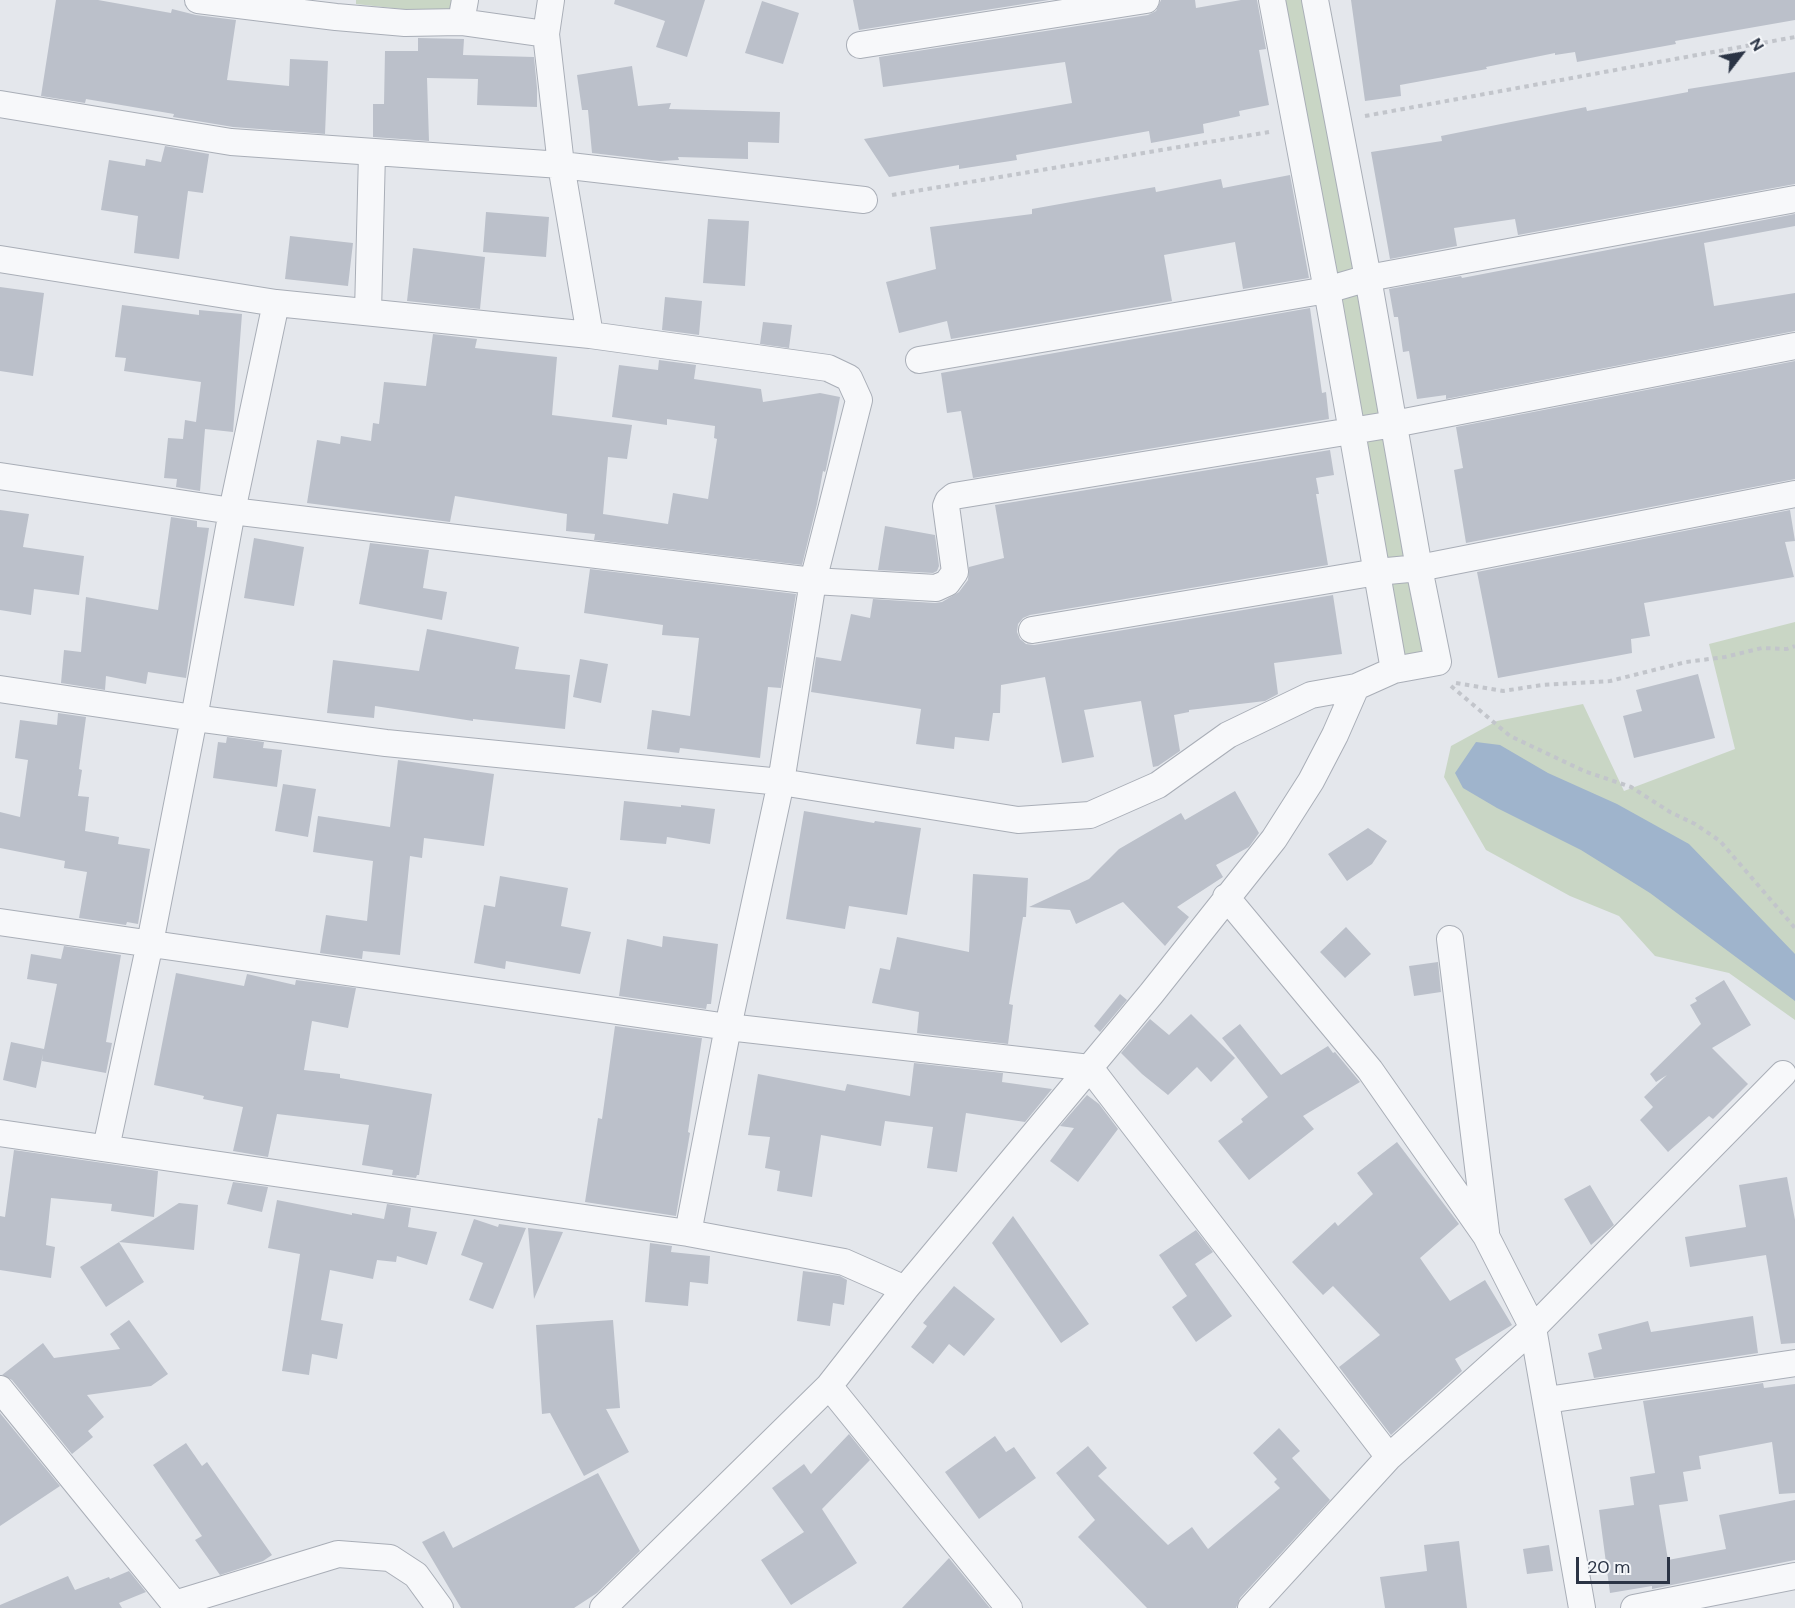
<!DOCTYPE html>
<style>
body{margin:0}
#map{position:relative;width:1795px;height:1608px;overflow:hidden;background:#e4e7ec;font-family:"DM Sans",sans-serif}
canvas{display:block}
.north{position:absolute;left:1711px;top:24px;width:60px;height:60px;-webkit-text-stroke:4px #f4f6f9;paint-order:stroke;rotate:59deg;font-size:16px;font-weight:700;line-height:24px;text-align:center;color:#2b3445}
.north::after{content:'';display:block;margin:auto;width:21px;height:27px;background:#2b3445;clip-path:polygon(50% 0,100% 100%,50% 72%,0 100%)}
.scale{position:absolute;left:1576px;top:1557px;width:94px;height:27px;box-sizing:border-box;border:3px solid #2b3445;border-top:0;padding-left:8px;font-size:18px;line-height:21px;white-space:nowrap;color:#2b3445;-webkit-text-stroke:4px #f4f6f9;paint-order:stroke}
</style>
<div id="map">
<canvas width="1795" height="1608"></canvas>
<div class="north">N</div>
<div class="scale">20 m</div>
</div>
<script>
const g = document.querySelector('canvas').getContext('2d');
g.lineJoin = 'round';
function paint(path, color) { g.fillStyle = color; g.fill(path, 'evenodd'); }
const poly = rows => new Path2D(rows.map(r => 'M' + r).join(''));
function strokePath(path, color, width, dash) { g.strokeStyle = color; g.lineWidth = width; g.lineCap = dash ? 'butt' : 'round'; g.setLineDash(dash || []); g.stroke(path); }
paint(poly([
 [356,0,458,0,456,15,356,4],
 [1278,0,1315,0,1429,651,1397,663],
 [1795,622,1795,1020,1729,973,1655,956,1619,916,1570,896,1486,850,1444,777,1451,746,1497,721,1583,704,1624,791,1735,749,1709,644]
]), '#c9d6c5');
paint(poly([
 [1476,742,1500,745,1548,773,1617,804,1689,844,1795,954,1795,1001,1650,893,1581,850,1497,808,1463,788,1455,773]
]), '#9fb4cc');
paint(poly([
 [56,0,98,0,171,13,172,9,196,15,236,20,227,80,289,86,290,59,328,61,325,134,233,127,173,117,174,114,86,99,85,103,41,96],
 [615,0,705,0,687,57,656,47,665,21,614,4],
 [853,0,1049,0,859,30],
 [1161,0,1195,0,1196,8,1241,0,1257,0,1266,49,1259,50,1269,105,1239,111,1240,116,1203,124,1204,133,1151,143,1149,131,1016,155,1017,160,959,169,959,165,889,177,864,139,1072,103,1065,62,883,87,879,57,1148,15,1156,11],
 [1351,0,1795,0,1795,20,1675,41,1676,44,1577,62,1575,52,1555,55,1555,53,1486,67,1487,69,1400,85,1401,96,1365,101],
 [762,1,799,13,783,64,745,53],
 [418,38,464,39,463,55,534,57,537,88,537,107,477,105,478,79,427,78,429,141,373,137,373,104,384,104,385,51,418,51],
 [632,66,638,106,671,103,669,109,780,112,779,143,748,142,748,159,678,157,679,160,660,161,592,153,588,110,582,110,577,75],
 [1795,72,1795,184,1518,235,1515,219,1454,228,1457,246,1390,259,1371,152,1442,141,1441,136,1586,107,1587,111,1688,92,1688,89],
 [165,146,209,154,203,193,188,191,179,259,134,253,138,216,101,210,109,160,145,166,146,159,161,162],
 [1290,175,1309,278,1243,289,1235,242,1164,255,1172,301,951,339,947,321,899,333,886,282,936,269,930,227,1032,214,1032,209,1155,187,1156,192,1221,179,1223,188],
 [486,212,549,217,546,257,483,252],
 [1795,214,1795,226,1704,243,1714,306,1795,293,1795,331,1446,399,1446,395,1417,399,1409,351,1403,352,1398,317,1394,317,1389,289,1461,276,1462,278],
 [708,219,749,221,745,286,703,283],
 [290,236,353,243,348,286,285,279],
 [413,248,485,257,480,309,407,301],
 [0,287,44,293,33,376,0,371],
 [665,297,702,301,699,335,662,330],
 [122,305,199,315,199,310,242,314,233,432,205,429,200,491,176,487,177,479,164,478,168,438,183,439,185,420,196,422,201,382,124,371,126,358,115,357],
 [1310,308,1322,393,1326,392,1329,419,973,478,961,411,947,413,941,373],
 [763,322,792,325,789,348,760,344],
 [433,334,477,339,475,348,557,357,552,415,632,425,627,459,608,457,603,514,668,524,673,493,708,499,717,439,714,438,715,426,667,419,667,425,612,417,619,365,658,370,659,360,696,365,694,379,761,389,763,402,820,393,840,397,826,469,825,472,823,471,817,504,802,565,594,540,595,534,566,531,567,514,455,496,450,522,307,503,317,440,340,444,341,436,371,441,373,423,379,424,384,382,426,386],
 [1795,361,1795,479,1466,543,1454,470,1463,468,1456,427],
 [1330,450,1334,475,1316,478,1319,494,1316,494,1328,565,1030,615,1023,618,1018,624,1017,632,1020,639,1026,644,1034,645,1333,595,1342,654,1274,663,1278,694,1265,701,1189,710,1189,712,1174,715,1180,751,1158,766,1153,767,1141,701,1084,710,1094,757,1062,763,1045,677,1001,685,1000,713,993,713,989,741,955,737,954,749,916,744,921,709,811,692,816,657,841,661,851,614,870,618,873,599,935,603,942,602,959,592,968,580,969,567,1004,558,995,505],
 [0,510,29,514,23,547,84,556,79,595,34,589,31,615,0,610],
 [1790,510,1795,541,1785,542,1794,577,1644,603,1650,636,1631,639,1632,653,1498,678,1477,572],
 [171,517,197,521,197,527,209,528,186,678,148,672,146,684,106,676,105,690,61,683,64,650,81,652,86,597,158,610],
 [885,526,935,535,939,566,937,571,933,573,878,570],
 [254,538,304,547,294,606,244,598],
 [370,543,429,550,423,588,447,592,442,620,359,604],
 [590,569,796,594,781,688,768,687,760,758,680,748,679,753,647,749,652,710,690,716,699,638,662,635,663,625,584,613],
 [427,629,519,647,515,669,570,675,565,729,473,719,473,721,375,706,374,718,327,713,333,660,419,671],
 [580,659,608,664,601,703,573,697],
 [1698,674,1715,738,1634,758,1623,716,1642,711,1636,690],
 [58,713,86,717,79,769,82,770,78,796,89,797,85,831,119,837,118,844,150,849,138,924,127,922,126,925,79,918,87,872,64,868,65,861,0,848,0,812,20,817,28,760,15,758,20,720,57,725],
 [227,737,264,742,263,748,282,750,277,787,213,778,218,742,226,743],
 [398,760,494,774,484,846,424,838,422,858,410,856,400,955,363,951,362,959,320,953,326,915,367,921,373,861,313,852,318,816,390,827],
 [283,784,316,789,308,837,275,831],
 [1235,791,1259,833,1249,847,1216,865,1223,877,1177,907,1189,917,1165,946,1123,902,1076,924,1070,910,1029,907,1089,879,1119,849,1181,813,1185,820],
 [624,801,681,807,681,805,715,809,710,844,667,837,666,844,620,840],
 [804,811,874,823,875,821,921,828,907,915,849,906,845,929,786,919],
 [1368,828,1387,841,1372,864,1347,881,1328,854],
 [973,874,1028,878,1026,917,1023,917,1009,1004,1013,1005,1008,1044,917,1033,919,1012,872,1003,880,968,890,970,897,937,969,952],
 [500,876,568,888,561,926,591,932,580,974,506,961,505,969,474,963,484,905,495,907],
 [1346,927,1371,954,1345,978,1320,952],
 [663,936,718,944,711,1004,707,1004,706,1009,619,996,627,939,662,947],
 [64,946,121,955,106,1042,112,1043,106,1073,42,1061,43,1054,36,1088,3,1080,11,1042,44,1049,57,984,27,979,31,954,61,959],
 [1438,962,1441,992,1414,996,1409,966],
 [176,973,244,986,247,974,295,985,296,980,356,988,348,1028,312,1021,304,1070,340,1074,340,1078,432,1094,419,1175,417,1175,416,1178,392,1175,393,1170,362,1165,369,1125,277,1114,268,1157,233,1151,243,1107,203,1099,204,1096,154,1085],
 [1724,980,1751,1025,1712,1048,1748,1084,1713,1119,1709,1116,1668,1152,1640,1120,1653,1107,1644,1097,1667,1075,1656,1082,1650,1074,1701,1024,1690,1005,1697,1001,1695,998],
 [1120,994,1127,1000,1100,1032,1094,1026],
 [1191,1014,1235,1058,1211,1082,1197,1067,1168,1095,1142,1074,1121,1053,1150,1019,1169,1035],
 [1240,1024,1281,1075,1328,1046,1333,1053,1335,1052,1360,1082,1303,1116,1314,1129,1249,1180,1218,1141,1243,1122,1241,1119,1268,1097,1222,1038],
 [615,1026,702,1038,688,1132,690,1133,676,1216,585,1202,598,1118,602,1119],
 [914,1063,1003,1073,1002,1082,1052,1089,1025,1122,966,1113,957,1172,927,1168,933,1127,885,1121,881,1146,821,1135,812,1197,777,1191,780,1171,765,1168,770,1137,748,1135,758,1074,845,1091,847,1084,910,1096],
 [1087,1095,1099,1104,1118,1129,1078,1182,1050,1161,1074,1128,1060,1126],
 [1397,1142,1459,1224,1420,1258,1450,1301,1485,1280,1512,1325,1455,1359,1462,1371,1391,1435,1339,1367,1380,1335,1333,1286,1323,1295,1292,1262,1335,1222,1338,1226,1373,1194,1357,1173],
 [14,1150,158,1171,154,1217,111,1211,112,1204,51,1198,46,1245,55,1247,51,1278,0,1270,0,1216,5,1217],
 [1787,1177,1795,1220,1795,1343,1781,1344,1766,1255,1690,1267,1685,1237,1746,1227,1739,1185],
 [233,1182,268,1187,262,1212,227,1204],
 [1590,1185,1614,1225,1591,1245,1564,1199],
 [277,1200,352,1215,352,1213,384,1219,387,1204,411,1208,408,1227,437,1232,427,1265,397,1256,396,1262,377,1260,373,1279,330,1270,321,1320,343,1324,337,1359,312,1354,309,1375,282,1371,300,1254,268,1248],
 [179,1203,198,1205,194,1250,119,1242],
 [1013,1216,1089,1324,1061,1343,992,1243],
 [474,1219,498,1227,499,1224,526,1228,493,1309,469,1300,483,1263,461,1255],
 [528,1228,563,1232,534,1299],
 [1196,1230,1213,1252,1195,1264,1232,1316,1196,1342,1172,1307,1187,1296,1159,1255],
 [119,1242,144,1282,106,1307,80,1267],
 [650,1243,672,1246,671,1252,710,1256,708,1284,690,1282,688,1306,645,1302],
 [803,1271,840,1276,847,1280,844,1305,833,1303,830,1326,797,1321],
 [954,1286,995,1319,964,1356,949,1344,933,1364,911,1347,927,1326,923,1323],
 [1753,1316,1758,1353,1594,1378,1588,1353,1602,1349,1598,1334,1648,1321,1651,1332],
 [129,1320,168,1374,151,1386,87,1395,104,1417,88,1431,93,1437,72,1454,12,1380,2,1375,43,1343,54,1358,120,1349,110,1334],
 [613,1320,620,1408,606,1409,629,1452,584,1476,550,1413,542,1414,536,1325],
 [1763,1383,1764,1388,1795,1384,1795,1493,1779,1494,1772,1442,1699,1456,1701,1469,1683,1472,1688,1501,1659,1505,1668,1560,1726,1549,1719,1515,1795,1500,1795,1560,1652,1589,1652,1586,1610,1593,1599,1510,1634,1505,1630,1477,1655,1473,1643,1401],
 [0,1413,60,1486,0,1526],
 [1279,1428,1300,1451,1292,1458,1330,1500,1240,1598,1236,1608,1147,1608,1078,1537,1095,1520,1056,1473,1088,1446,1107,1468,1098,1476,1168,1545,1192,1527,1208,1549,1280,1488,1274,1482,1277,1479,1253,1453],
 [849,1434,870,1460,822,1509,857,1563,791,1605,761,1560,804,1532,772,1488,804,1464,811,1474],
 [995,1436,1006,1452,1014,1447,1036,1478,979,1519,945,1472],
 [186,1443,202,1466,207,1462,272,1555,263,1561,220,1575,195,1540,202,1536,153,1465],
 [598,1473,640,1551,597,1593,574,1608,461,1608,422,1542,444,1531,453,1548],
 [1459,1541,1467,1608,1385,1608,1380,1577,1427,1571,1424,1545],
 [1549,1545,1553,1571,1527,1574,1523,1549],
 [949,1558,990,1608,902,1608],
 [129,1571,146,1592,119,1603,122,1608,0,1608,0,1605,68,1576,75,1590,109,1577,110,1579]
]), '#bbc0ca');
const minor = poly([
 [198,0,336,17,405,23,461,22,465,0],
 [1272,0,1327,290,1394,670],
 [461,22,546,34,561,165,590,335],
 [546,34,551,0],
 [860,45,1146,0],
 [0,104,231,142,561,165,864,200],
 [0,259,276,303,590,335,828,368,849,378,859,400,813,581,781,782,728,1027,688,1233],
 [368,312,372,153],
 [919,360,1327,290,1368,278,1795,199],
 [0,476,232,511,813,581,936,588,947,583,955,572,946,506,948,501,954,496,1394,424,1795,346],
 [1032,630,1377,572,1419,568,1795,494],
 [0,689,194,718,386,743,781,782,1018,820,1090,815,1158,785,1228,735,1311,695,1356,687,1394,670,1438,662,1419,568,1368,278,1315,0],
 [1226,897,1370,1070,1486,1236,1533,1328,1582,1608],
 [0,922,728,1027,1090,1068,1389,1457],
 [1450,939,1486,1232],
 [0,1133,688,1233,844,1262,905,1289],
 [106,1148,150,943,194,718,232,511,276,303],
 [829,1386,1009,1608],
 [0,1389,178,1608],
 [1547,1400,1795,1363],
 [175,1604,338,1554,390,1558,416,1575,440,1608],
 [603,1608,829,1386,905,1289,1151,994,1274,839,1311,781,1335,735,1356,687],
 [1251,1608,1389,1457,1533,1328,1783,1074],
 [1634,1608,1795,1576]
]);
strokePath(minor, '#a9aeb7', 28);
strokePath(poly([
 [1365,116,1795,37],
 [892,195,1269,132],
 [1456,683,1503,691,1542,685,1610,681,1686,662,1725,657,1762,648,1787,649,1795,646],
 [1451,686,1510,736,1584,771,1631,787,1670,812,1695,824,1720,841,1795,928]
]), '#c2c5cb', 4, [4.5, 4.5]);
strokePath(minor, '#f7f8fa', 26);
</script>
